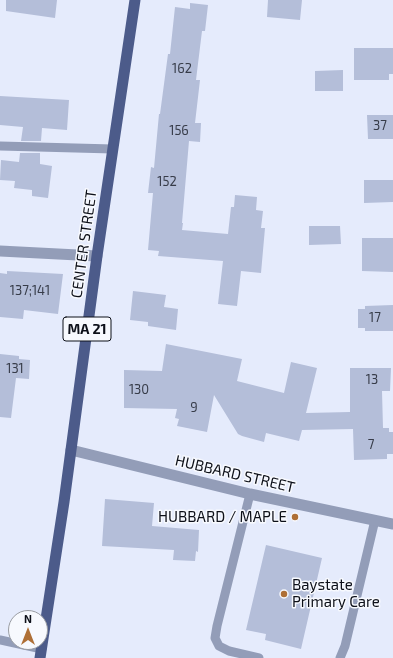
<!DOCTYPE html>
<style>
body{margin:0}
#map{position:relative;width:393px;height:658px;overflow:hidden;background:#e5ebfc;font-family:"Exo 2",sans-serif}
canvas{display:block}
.north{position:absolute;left:8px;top:610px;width:40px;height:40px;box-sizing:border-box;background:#f7f9fe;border:1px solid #999ca2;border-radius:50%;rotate:0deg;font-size:11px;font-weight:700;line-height:16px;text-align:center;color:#0d1019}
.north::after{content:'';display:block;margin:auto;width:14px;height:18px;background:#ae6f36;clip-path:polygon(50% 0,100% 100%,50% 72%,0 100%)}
</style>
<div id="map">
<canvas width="393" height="658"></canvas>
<div class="north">N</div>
</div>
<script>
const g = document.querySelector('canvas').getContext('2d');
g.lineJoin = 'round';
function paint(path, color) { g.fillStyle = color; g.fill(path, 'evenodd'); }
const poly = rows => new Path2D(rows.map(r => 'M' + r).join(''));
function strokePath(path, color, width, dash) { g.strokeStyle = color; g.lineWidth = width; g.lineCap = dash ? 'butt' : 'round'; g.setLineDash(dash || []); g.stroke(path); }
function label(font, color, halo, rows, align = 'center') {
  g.font = font + ' "Exo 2",sans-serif'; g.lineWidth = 3; g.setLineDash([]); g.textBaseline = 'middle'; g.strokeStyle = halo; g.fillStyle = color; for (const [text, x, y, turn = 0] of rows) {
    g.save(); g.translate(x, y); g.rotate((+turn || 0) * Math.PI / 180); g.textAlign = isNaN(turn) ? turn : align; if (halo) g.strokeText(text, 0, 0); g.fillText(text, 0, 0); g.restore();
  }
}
paint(poly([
 [6,0,57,0,55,18,6,11],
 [268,0,302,0,300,20,267,17],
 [190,3,208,5,205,31,202,31,196,80,200,80,195,123,201,123,200,142,189,141,182,223,183,223,182,230,228,234,231,207,234,207,235,195,257,197,256,210,263,211,261,228,265,228,261,273,241,271,237,306,218,304,223,261,158,256,159,251,148,250,153,193,148,193,151,167,154,168,159,114,160,114,168,54,170,54,175,7,190,9],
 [354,48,393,48,393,74,389,74,389,80,354,80],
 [343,70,343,91,315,91,315,71],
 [0,96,69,100,67,130,42,128,41,141,21,141,23,127,0,125],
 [367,115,393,115,393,139,368,139],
 [20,153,40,153,40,164,52,166,48,198,32,196,32,190,14,188,15,181,0,180,1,160,19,162],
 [364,180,393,180,393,202,364,203],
 [309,226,340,226,341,244,309,245],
 [362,238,393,238,393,272,362,271],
 [7,271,63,274,58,314,24,310,23,319,0,317,0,273,7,274],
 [133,291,166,295,164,307,178,309,176,330,148,326,148,322,130,320],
 [393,305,393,331,365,331,365,328,358,328,358,309,365,309,365,306],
 [166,344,242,359,237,381,284,393,291,362,317,368,306,413,350,412,350,368,391,368,390,391,382,391,383,428,389,428,389,432,393,432,393,454,387,454,387,459,354,460,353,429,302,430,299,441,266,433,264,442,242,436,238,434,214,395,207,432,177,426,179,419,175,418,177,409,124,408,124,370,162,371],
 [0,354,19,356,19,359,30,360,29,379,16,378,11,418,0,417],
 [105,499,154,503,152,526,199,530,198,552,196,551,195,561,173,560,174,550,102,546],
 [266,545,322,558,301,649,265,640,266,634,246,630]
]), '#b4bed9');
strokePath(poly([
 [0,146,113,149],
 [250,494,217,626,215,638,219,646,229,651,259,658],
 [0,640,42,649],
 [340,658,345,646,375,520]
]), '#939db8', 9);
strokePath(poly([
 [0,251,97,256],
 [71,450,250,494,393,524]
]), '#939db8', 11);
strokePath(poly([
 [40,658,64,502,97,256,135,0]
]), '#4c5b8a', 11);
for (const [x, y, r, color] of [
 [295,517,4,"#ae6f36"],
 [284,594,4,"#ae6f36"]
]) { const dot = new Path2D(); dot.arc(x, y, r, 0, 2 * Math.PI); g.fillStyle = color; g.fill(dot); strokePath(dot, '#f7f9fe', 1.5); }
label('13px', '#373c49', null, [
 ["162",182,69],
 ["37",380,126],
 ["156",179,131],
 ["152",167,182],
 ["137;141",30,291],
 ["17",375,318],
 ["131",15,369],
 ["13",372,380],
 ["130",139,390],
 ["9",194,408],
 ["7",371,445]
]);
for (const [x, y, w] of [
 [87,329,48]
]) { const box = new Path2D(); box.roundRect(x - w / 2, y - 12, w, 24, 3); g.fillStyle = '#f7f9fe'; g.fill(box); strokePath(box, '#0d1019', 1); }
label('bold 14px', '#0d1019', null, [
 ["MA 21",87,329]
]);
label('15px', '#0d1019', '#f7f9fe', [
 ["CENTER STREET",84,244,-82],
 ["HUBBARD STREET",235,474,13]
]);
label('15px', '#0d1019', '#f7f9fe', [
 ["HUBBARD / MAPLE",287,517],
 ["Baystate",292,585,"left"],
 ["Primary Care",292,602,"left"]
], 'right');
</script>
